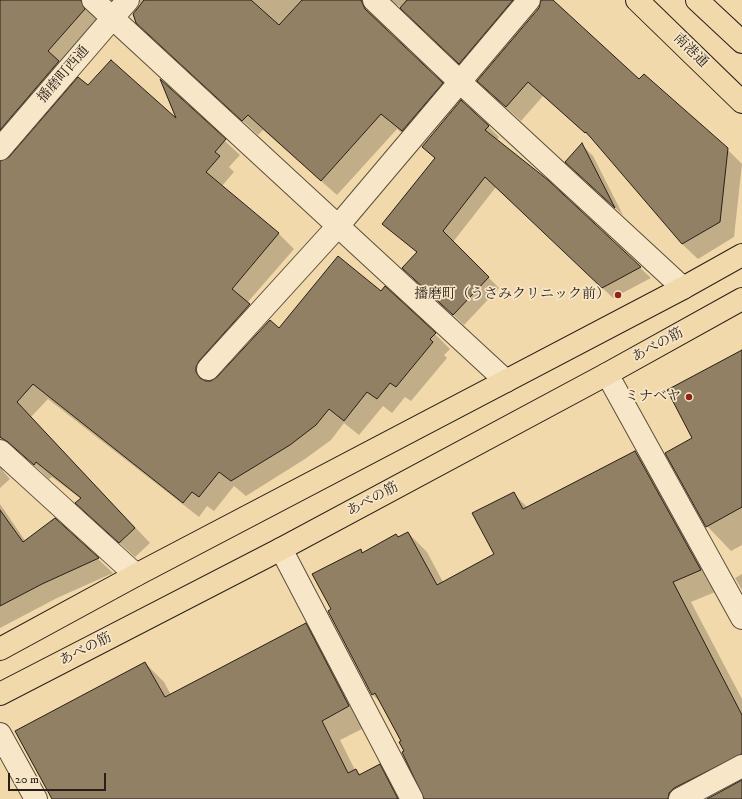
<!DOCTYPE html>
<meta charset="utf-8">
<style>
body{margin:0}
#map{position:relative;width:742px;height:799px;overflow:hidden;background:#f2d9ab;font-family:"IM FELL DW Pica",serif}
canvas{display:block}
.scale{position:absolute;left:8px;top:773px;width:98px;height:18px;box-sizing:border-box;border:2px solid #281f17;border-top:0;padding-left:5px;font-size:12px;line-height:14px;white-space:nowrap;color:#281f17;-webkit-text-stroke:3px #f7e6c8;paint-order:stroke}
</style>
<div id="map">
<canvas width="742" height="799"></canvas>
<div class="scale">20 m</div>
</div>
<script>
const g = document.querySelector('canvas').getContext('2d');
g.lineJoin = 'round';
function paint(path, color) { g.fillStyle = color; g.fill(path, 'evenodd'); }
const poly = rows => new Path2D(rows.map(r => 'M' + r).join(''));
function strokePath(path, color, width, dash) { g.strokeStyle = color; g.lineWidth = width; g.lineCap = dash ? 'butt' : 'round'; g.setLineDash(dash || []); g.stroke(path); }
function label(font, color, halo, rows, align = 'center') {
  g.font = font + ' "IM FELL DW Pica","Noto Serif JP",serif'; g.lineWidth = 3.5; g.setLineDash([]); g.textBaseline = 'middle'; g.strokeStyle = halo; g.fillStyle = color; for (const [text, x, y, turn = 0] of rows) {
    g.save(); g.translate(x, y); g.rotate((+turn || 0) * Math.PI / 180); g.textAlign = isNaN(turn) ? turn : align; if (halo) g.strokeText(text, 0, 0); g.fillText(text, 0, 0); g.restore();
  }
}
paint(poly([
 [0,0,121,0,95,13,96,19,99,25,0,153],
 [134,0,551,0,639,80,727,149,742,164,734,237,698,259,682,244,601,147,543,96,521,121,493,96,543,1,534,7,474,78,399,6,392,2,377,12,377,19,379,23,457,98,417,145,397,129,337,195,263,130,258,135,153,38,134,14,141,3,138,4],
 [163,83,240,155,229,167,234,172,222,186,279,234,294,249,247,303,264,320,213,376,210,383,280,329,435,334,450,349,444,355,447,358,411,401,405,397,392,413,383,406,359,435,344,423,331,440,305,459,246,496,234,486,214,511,207,506,199,517,48,399,31,417,150,543,135,557,91,517,81,499,52,477,49,479,24,456,18,453,2,464,3,471,10,479,0,488,0,179,88,87,179,121],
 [488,126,499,137,496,140,547,181,651,278,613,298,496,187,453,242,499,288,464,325,414,279,417,253,384,224,436,159,423,146],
 [582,145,593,156,623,215,577,173],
 [742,352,742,545,731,551,707,526,693,438],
 [635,452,654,472,720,590,691,602,742,699,742,799,719,799,724,791,716,782,682,799,425,799,402,742,381,703,372,694,332,610,360,550,363,553,408,533,427,552,443,582,495,554,513,493,528,508],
 [0,504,26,542,55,519,113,573,57,598,0,628],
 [742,574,742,590,735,578],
 [305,624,325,643,368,726,340,740,355,770,361,775,379,765,399,784,406,799,53,799,145,663,164,682,171,695]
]), '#0003');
const building = poly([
 [0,0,81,0,85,9,48,51,59,61,0,130,0,0],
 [144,0,251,0,279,25,302,0,361,0,365,9,443,83,402,131,381,114,321,181,248,115,242,121,136,23,133,14,144,0],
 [407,0,513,0,459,64,400,8,407,0],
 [541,0,553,0,639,79,644,74,728,148,720,222,682,244,586,132,585,133,528,82,506,107,477,81,539,8,541,0],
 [111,60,176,118,160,79,226,139,215,152,220,156,206,172,279,233,232,289,250,304,199,361,196,367,196,372,200,378,206,381,211,381,217,377,270,320,279,328,338,256,381,291,385,286,436,333,430,339,433,342,396,387,390,383,377,399,367,392,344,421,329,409,316,425,290,445,231,481,219,472,199,497,192,492,183,503,33,384,17,402,135,528,119,543,75,503,81,498,36,462,34,465,8,442,0,437,0,161,9,157,78,77,88,85,111,60],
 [461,100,489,126,485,130,548,180,641,267,602,288,485,177,443,231,489,277,453,315,402,268,417,252,382,224,435,158,422,147,461,100],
 [582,143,615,208,565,162,582,143],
 [742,350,742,507,706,527,665,453,692,438,667,390,742,350],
 [635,451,701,570,673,582,742,715,742,754,674,788,669,793,668,799,424,799,402,752,404,751,399,742,401,741,375,693,372,695,328,611,331,609,312,574,361,549,362,553,396,534,398,537,408,532,437,585,494,554,472,513,514,492,523,509,635,451],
 [0,510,23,542,55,518,99,558,42,584,0,606,0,510],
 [306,623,349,706,322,721,348,773,356,769,359,775,380,764,398,799,52,799,15,731,145,662,165,697,306,623],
 [742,780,742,799,707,799,742,780]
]);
paint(building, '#918064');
strokePath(building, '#281f17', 1);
const minor = poly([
 [93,0,506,381],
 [374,0,459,81,683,288],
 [0,149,128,0],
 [208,369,338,226,529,0],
 [607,374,742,618],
 [0,451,136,575],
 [281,549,412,799],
 [0,734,36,799],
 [680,799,742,766]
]);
const major = poly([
 [637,0,742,102],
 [697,0,742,42],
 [0,649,136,575,683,288,742,255],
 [0,694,281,549,607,374,742,299]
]);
strokePath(minor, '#5a4e3c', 24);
strokePath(major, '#281f17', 24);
strokePath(minor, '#f7e6c8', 22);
strokePath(major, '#f2d9ab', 22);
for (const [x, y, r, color] of [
 [618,295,4,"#8f2418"],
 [689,397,4,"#8f2418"]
]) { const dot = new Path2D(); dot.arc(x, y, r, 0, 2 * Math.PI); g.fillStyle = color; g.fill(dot); strokePath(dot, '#f7e6c8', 1.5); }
label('14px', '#281f17', '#f7e6c8', [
 ["南港通",690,51,44],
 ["播磨町西通",64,75,-49],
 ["あべの筋",658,346,-29],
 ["あべの筋",373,500,-28],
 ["あべの筋",86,650,-27]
]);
label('14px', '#281f17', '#f7e6c8', [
 ["播磨町（うさみクリニック前）",610,295],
 ["ミナベヤ",681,397]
], 'right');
</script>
